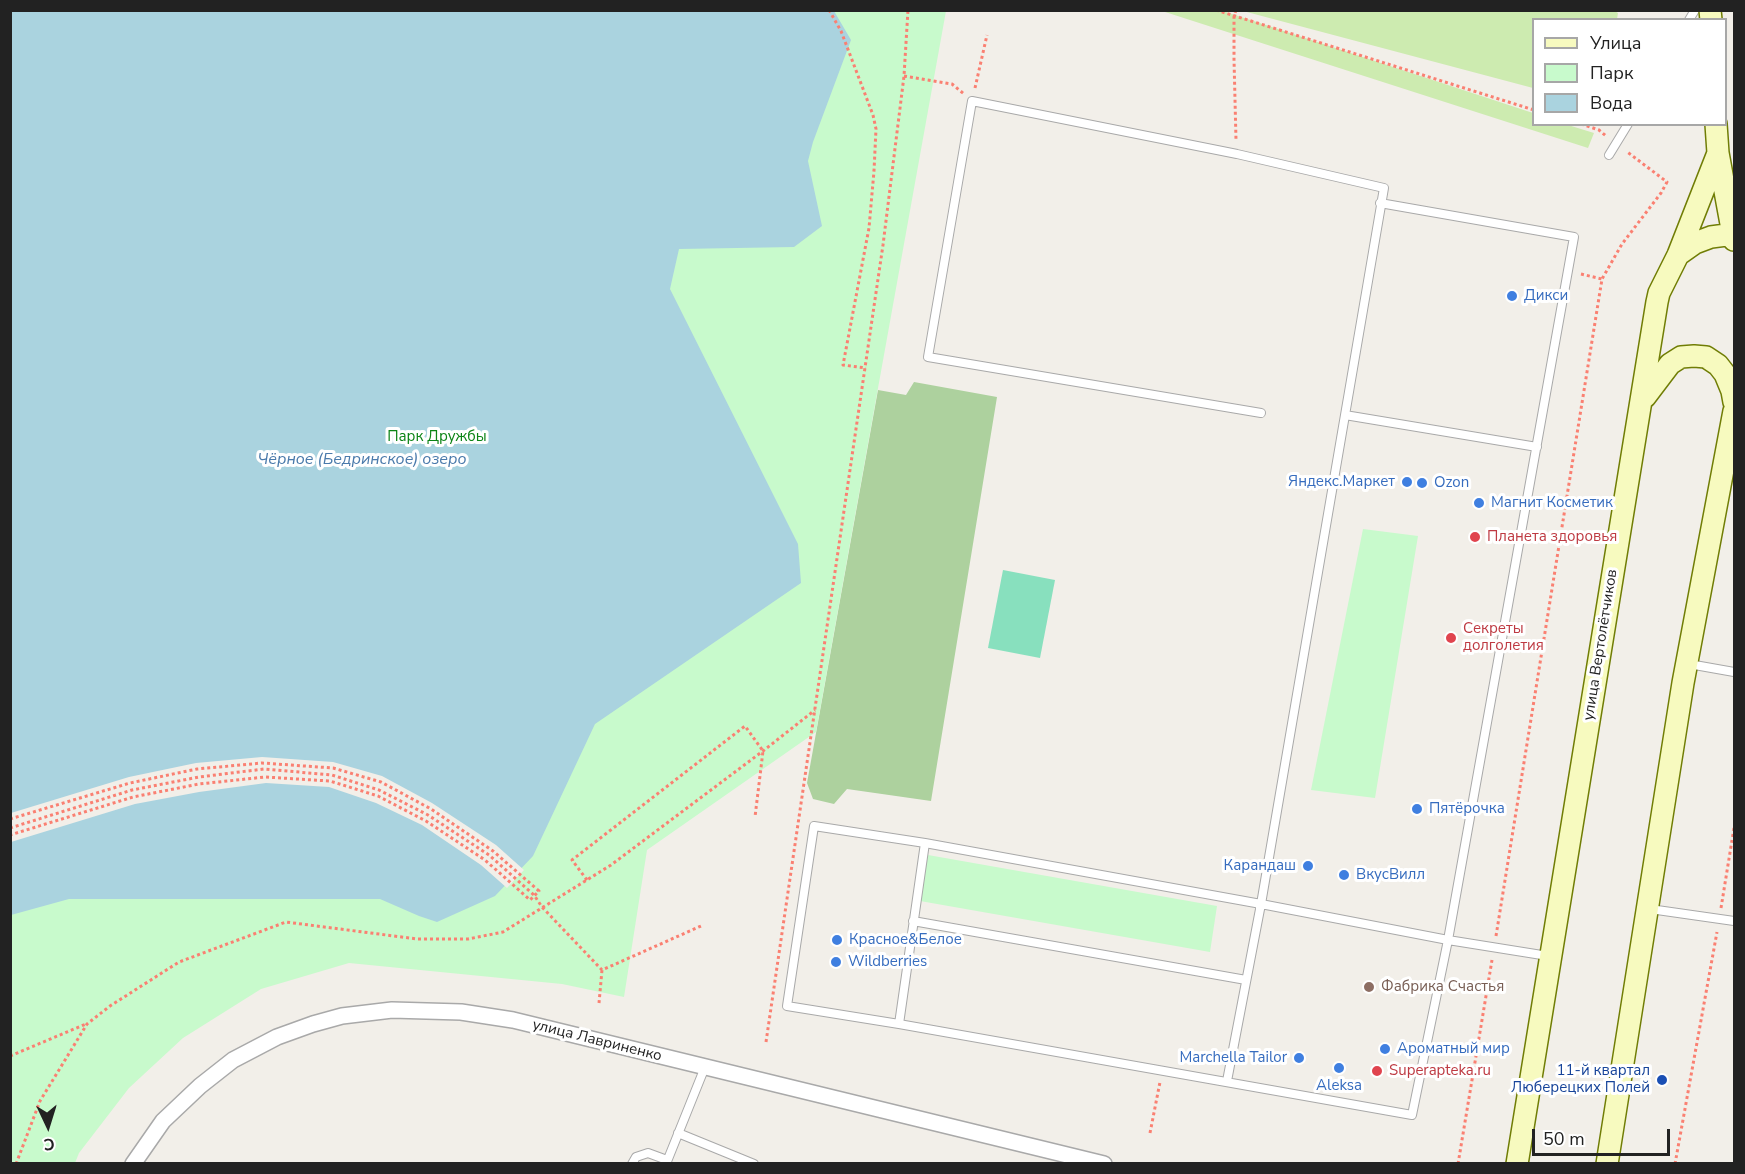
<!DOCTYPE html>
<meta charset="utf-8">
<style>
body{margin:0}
#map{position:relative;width:1745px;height:1174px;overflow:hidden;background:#f2efe9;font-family:"Nunito Sans",sans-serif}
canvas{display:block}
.frame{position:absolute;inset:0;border:12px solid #222;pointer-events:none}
.legend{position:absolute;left:1532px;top:18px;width:195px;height:108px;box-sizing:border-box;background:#fff;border:2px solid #a7a7a7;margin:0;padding:8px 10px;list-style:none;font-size:18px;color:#222}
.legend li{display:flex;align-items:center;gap:12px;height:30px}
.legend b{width:30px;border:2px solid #a7a7a7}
.north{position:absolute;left:18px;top:1096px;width:60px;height:60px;-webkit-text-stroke:4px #fff;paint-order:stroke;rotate:176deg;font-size:16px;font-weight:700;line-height:24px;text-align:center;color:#222}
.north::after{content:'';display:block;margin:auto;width:21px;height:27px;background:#222;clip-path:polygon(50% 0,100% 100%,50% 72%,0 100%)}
.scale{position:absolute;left:1532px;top:1129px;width:138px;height:27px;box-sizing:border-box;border:3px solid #222;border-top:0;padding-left:8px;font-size:18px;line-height:21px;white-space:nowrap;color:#222;-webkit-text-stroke:4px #fff;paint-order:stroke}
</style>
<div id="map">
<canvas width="1745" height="1174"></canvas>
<div class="frame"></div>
<ul class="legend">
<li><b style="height:8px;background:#f7fabf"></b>Улица</li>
<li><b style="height:16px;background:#c8facc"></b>Парк</li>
<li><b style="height:16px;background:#aad3df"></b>Вода</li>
</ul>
<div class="north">С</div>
<div class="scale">50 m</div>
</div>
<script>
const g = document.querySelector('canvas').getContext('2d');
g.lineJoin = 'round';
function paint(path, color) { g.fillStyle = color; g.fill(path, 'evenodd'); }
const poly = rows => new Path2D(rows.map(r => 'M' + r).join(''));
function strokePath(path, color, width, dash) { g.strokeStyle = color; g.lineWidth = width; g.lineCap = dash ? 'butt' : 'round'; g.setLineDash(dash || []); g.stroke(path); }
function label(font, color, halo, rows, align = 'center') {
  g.font = font + ' "Nunito Sans",sans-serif'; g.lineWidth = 6; g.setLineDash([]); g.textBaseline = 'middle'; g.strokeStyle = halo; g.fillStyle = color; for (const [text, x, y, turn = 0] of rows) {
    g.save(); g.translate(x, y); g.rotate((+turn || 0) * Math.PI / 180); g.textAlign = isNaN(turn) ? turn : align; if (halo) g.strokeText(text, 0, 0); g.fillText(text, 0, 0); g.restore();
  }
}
paint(poly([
 [1613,10,1618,13,1617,19,1534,20,1533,88,1243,11],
 [1162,11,1223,11,1533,113,1534,124,1568,125,1594,133,1588,148]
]), '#cdebb0');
paint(poly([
 [914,382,997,397,931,801,847,789,834,804,813,799,807,783,878,390,906,395]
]), '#add19e');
paint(poly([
 [10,11,946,11,816,732,647,850,624,997,562,984,349,963,261,989,183,1038,129,1088,79,1153,75,1163,11,1163],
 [1363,529,1418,536,1375,798,1311,790],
 [928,855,1217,906,1210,952,920,901]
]), '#c8facc');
paint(poly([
 [1003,570,1055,580,1040,658,988,648]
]), '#88e0be');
paint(poly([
 [11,11,834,11,851,40,813,142,808,161,822,226,794,247,679,249,670,289,798,544,801,583,595,724,533,856,495,896,437,922,419,916,380,899,69,899,11,915]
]), '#aad3df');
paint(poly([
 [262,757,333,762,382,776,432,803,496,845,524,870,507,888,481,865,422,825,376,803,329,787,266,783,199,792,135,804,11,842,11,813,129,777,196,763]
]), '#f2efe9');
const service = poly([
 [1689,20,1695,10],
 [1609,155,1628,124],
 [1380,203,1574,237,1448,940,1548,956],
 [1345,415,1537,447],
 [1689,664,1734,672],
 [925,843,1261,904],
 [1650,909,1734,921],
 [913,921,1246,980,1247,977],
 [899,1024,925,843,814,826,787,1006,899,1024,1412,1115,1448,940,1261,904,1260,907],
 [1227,1081,1261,904,1384,188,1237,154,972,101,928,357,1261,413],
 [678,1133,754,1164],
 [632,1164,636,1157,648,1153,667,1160],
 [666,1164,705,1067]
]);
const minor = poly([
 [133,1164,163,1121,200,1086,233,1060,277,1037,313,1024,342,1016,392,1010,461,1012,513,1020,1104,1164]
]);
const secondary = poly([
 [1710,10,1711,20],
 [1716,124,1718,153,1734,240],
 [1678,255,1695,243,1711,237,1734,234],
 [1645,397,1670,364,1681,357,1694,356,1706,357,1718,365,1725,374,1732,391,1734,402],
 [1517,1164,1657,302,1659,293,1678,255,1718,153],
 [1607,1164,1683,683,1734,411]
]);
strokePath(service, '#a9a9a9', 10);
strokePath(minor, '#a9a9a9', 18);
strokePath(secondary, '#707d05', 24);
strokePath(poly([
 [829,10,841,31,873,115,876,129,874,171,869,228,843,365,866,368],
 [1216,10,1534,110],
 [1236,10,1234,17,1234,59,1236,140],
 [904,76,952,84,964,94],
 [975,88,987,35],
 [1581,124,1599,130,1606,136],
 [1581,274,1602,279],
 [10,819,130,783,197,769,262,763,333,768,381,782,431,809,493,851,539,891,530,900,485,860,426,821,378,796,330,781,265,777,199,784,133,797,10,835],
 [10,828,132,790,199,777,264,769,332,775,379,790,428,815,489,855,534,895,542,907,602,970,701,926],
 [587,880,572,860,745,726,763,751,755,817],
 [1721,908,1734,828],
 [1496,936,1602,279,1622,244,1661,193,1667,182,1626,151],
 [599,1003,602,970],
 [766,1042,883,245,904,76,908,10],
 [10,1056,86,1024],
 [1150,1133,1160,1082],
 [16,1164,40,1101,87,1024,110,1006,179,962,286,922,417,939,468,939,503,932,611,865,763,751,815,710],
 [1458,1164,1492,960],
 [1675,1164,1717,932]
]), '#fa8072', 3, [3, 3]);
strokePath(service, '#fff', 8);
strokePath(minor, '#fff', 15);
strokePath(secondary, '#f7fabf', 21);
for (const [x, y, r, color] of [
 [1512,296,6,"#3f7fe0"],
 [1407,482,6,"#3f7fe0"],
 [1422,483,6,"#3f7fe0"],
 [1479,503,6,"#3f7fe0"],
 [1475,537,6,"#e0444e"],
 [1451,638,6,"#e0444e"],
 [1417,809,6,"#3f7fe0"],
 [1308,866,6,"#3f7fe0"],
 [1344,875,6,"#3f7fe0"],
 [837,940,6,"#3f7fe0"],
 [836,962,6,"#3f7fe0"],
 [1369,987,6,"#8d6e63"],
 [1385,1049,6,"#3f7fe0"],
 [1299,1058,6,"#3f7fe0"],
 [1339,1068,6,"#3f7fe0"],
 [1377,1071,6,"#e0444e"],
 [1662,1080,6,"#1a4fb4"]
]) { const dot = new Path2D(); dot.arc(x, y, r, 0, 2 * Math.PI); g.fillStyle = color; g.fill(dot); strokePath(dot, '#fff', 2); }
label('15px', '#366cbe', '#fff', [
 ["Дикси",1524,296],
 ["Яндекс.Маркет",1395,482,"right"],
 ["Ozon",1434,483],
 ["Магнит Косметик",1491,503],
 ["Пятёрочка",1429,809],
 ["Карандаш",1296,866,"right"],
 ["ВкусВилл",1356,875],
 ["Красное&Белое",849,940],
 ["Wildberries",848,962],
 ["Ароматный мир",1397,1049],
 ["Marchella Tailor",1287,1058,"right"],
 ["Aleksa",1339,1086,"center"]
], 'left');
label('15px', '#0c8416', '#fff', [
 ["Парк Дружбы",437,437]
]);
label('15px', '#be3a42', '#fff', [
 ["Планета здоровья",1487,537],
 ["Секреты",1463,629],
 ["долголетия",1463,646],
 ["Superapteka.ru",1389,1071]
], 'left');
label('15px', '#222', '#fff', [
 ["улица Вертолётчиков",1601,645,-81],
 ["улица Лавриненко",597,1041,14]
]);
label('15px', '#785e54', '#fff', [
 ["Фабрика Счастья",1381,987]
], 'left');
label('15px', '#164399', '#fff', [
 ["11-й квартал",1650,1071],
 ["Люберецких Полей",1650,1088]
], 'right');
label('italic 16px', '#4a7aab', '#fff', [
 ["Чёрное (Бедринское) озеро",362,460]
]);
</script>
